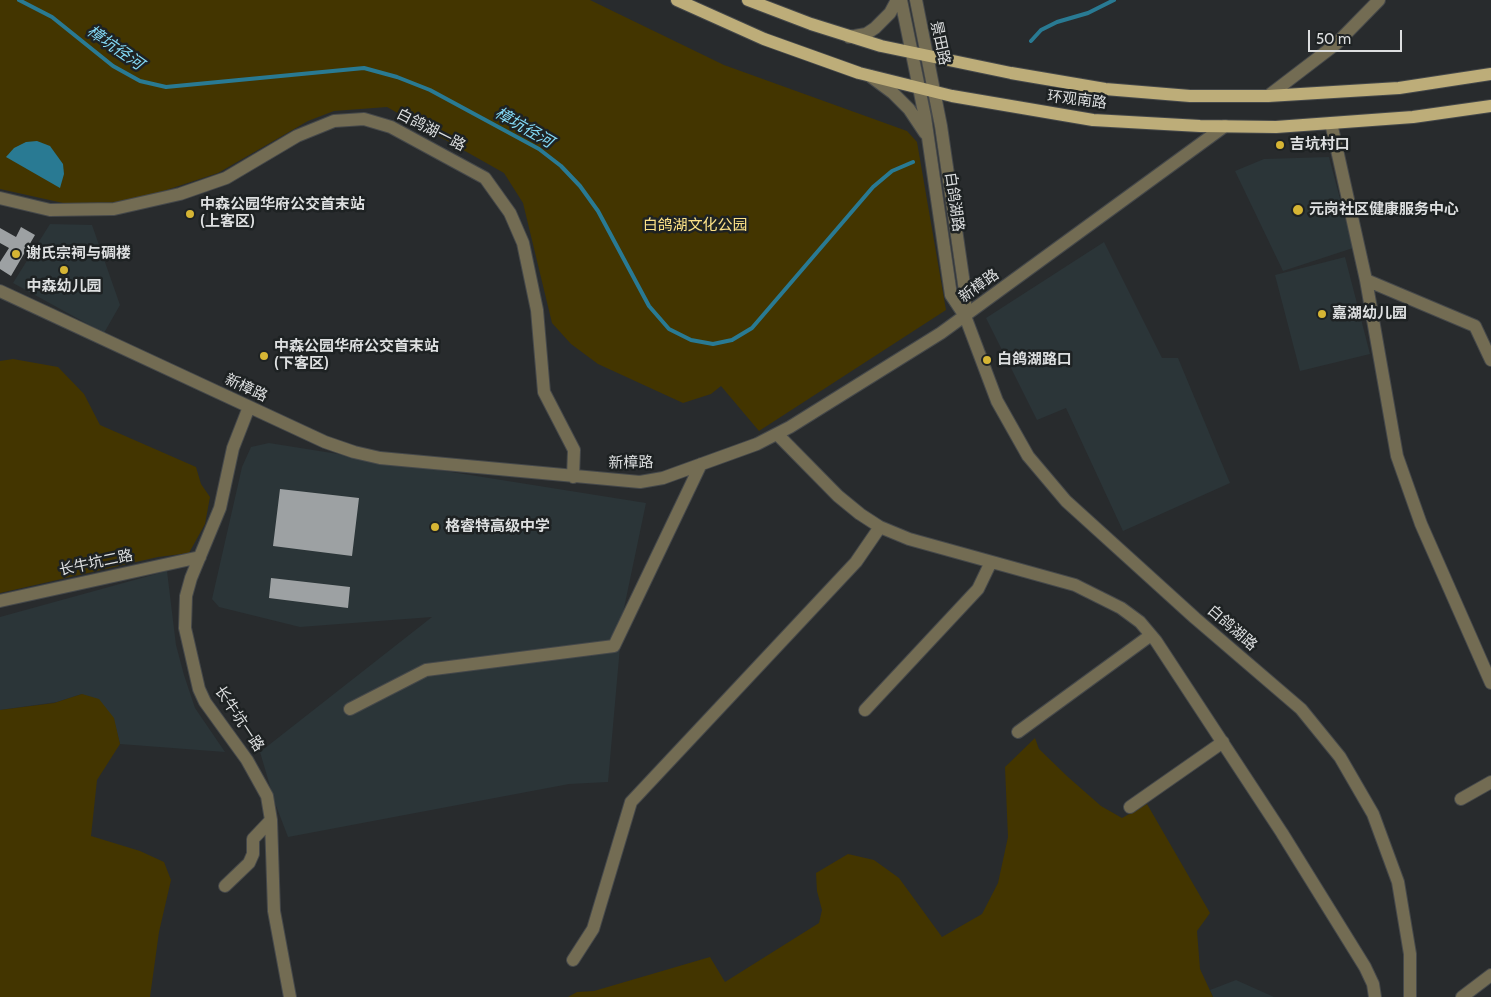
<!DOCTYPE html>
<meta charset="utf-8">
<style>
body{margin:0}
#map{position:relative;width:1491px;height:997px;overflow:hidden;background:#282b2d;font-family:Cabin,sans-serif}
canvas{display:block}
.scale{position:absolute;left:1308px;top:30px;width:94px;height:22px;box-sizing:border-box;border:2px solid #dddfe0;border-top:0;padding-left:6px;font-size:15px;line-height:18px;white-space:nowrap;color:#dddfe0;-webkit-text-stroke:4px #1e2223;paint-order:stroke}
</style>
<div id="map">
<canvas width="1491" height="997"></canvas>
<div class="scale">50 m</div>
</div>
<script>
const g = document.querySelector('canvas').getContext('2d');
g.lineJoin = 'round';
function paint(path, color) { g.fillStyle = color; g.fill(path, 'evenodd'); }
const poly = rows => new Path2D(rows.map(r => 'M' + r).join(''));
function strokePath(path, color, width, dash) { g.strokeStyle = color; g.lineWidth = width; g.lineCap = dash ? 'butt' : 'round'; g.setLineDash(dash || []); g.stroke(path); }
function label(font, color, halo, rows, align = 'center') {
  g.font = font + ' Cabin,"Noto Sans SC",sans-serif'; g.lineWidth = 5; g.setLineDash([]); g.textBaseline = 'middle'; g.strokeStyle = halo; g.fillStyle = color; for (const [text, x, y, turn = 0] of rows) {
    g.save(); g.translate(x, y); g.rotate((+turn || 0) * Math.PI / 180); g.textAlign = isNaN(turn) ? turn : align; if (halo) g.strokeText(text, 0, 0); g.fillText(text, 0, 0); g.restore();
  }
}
paint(poly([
 [1329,157,1353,248,1283,271,1235,171,1264,159],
 [50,224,92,225,120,305,104,333,13,283],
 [1104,242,1162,358,1178,358,1230,483,1123,531,1066,408,1037,420,986,318],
 [1345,257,1370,354,1300,371,1275,275],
 [269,443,646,503,623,613,608,782,569,784,288,837,275,803,260,752,432,617,300,627,219,607,212,599,242,467,251,447],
 [167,571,176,645,184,675,195,708,225,752,120,744,113,718,82,694,57,702,0,710,0,617],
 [1236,980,1274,997,1213,997,1210,990]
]), '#2b3538');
paint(poly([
 [0,0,590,0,724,65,907,131,917,142,946,310,759,431,721,386,711,394,683,403,598,364,571,344,552,323,523,203,504,173,387,107,334,111,308,121,218,173,127,203,72,205,0,189],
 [13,359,58,367,84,394,100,425,196,467,201,484,210,497,205,524,189,553,158,557,0,593,0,361],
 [82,694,99,699,114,718,120,744,97,780,91,836,140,851,164,862,171,880,159,932,150,997,0,997,0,710,54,703],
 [1035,738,1039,749,1068,777,1101,806,1122,818,1147,804,1210,913,1197,931,1200,969,1213,997,568,997,577,992,594,991,710,957,725,982,819,923,822,910,817,891,816,873,848,854,874,860,899,878,942,937,982,914,998,883,1008,837,1005,767]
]), '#433500');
paint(poly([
 [37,141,50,146,63,164,64,174,60,188,6,157,14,148,26,142]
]), '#297a93');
strokePath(poly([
 [19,0,52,17,113,66,140,81,166,87,364,68,397,77,430,90,539,149,561,166,580,186,598,211,649,306,669,329,691,340,713,344,732,340,752,328,873,187,892,171,913,162],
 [1031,41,1041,30,1057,22,1088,13,1114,0]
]), '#297a93', 4);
paint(poly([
 [21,227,35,235,11,276,0,269,0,262,9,248,0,243,0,228,16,237],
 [280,489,359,498,352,556,273,546],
 [271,578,350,587,348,608,269,598]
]), '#9da1a3');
const minor = poly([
 [901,0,925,117,951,295,965,316,997,401,1028,456,1066,501,1195,618,1301,709,1340,757,1373,814,1398,882,1410,954,1410,997],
 [916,0,941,126,965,291,965,316],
 [849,37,866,34,875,28,890,13,897,0],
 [870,76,893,93,909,109,925,133],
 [1268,96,1336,44,1379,0],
 [1331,123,1366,280,1397,456,1421,524,1491,683],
 [0,198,50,210,114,209,180,194,226,178,297,136,334,121,364,119,391,127,485,178,510,213,523,243,537,310,544,392,574,450,573,477],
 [1366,280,1475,326,1491,360],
 [0,291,325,442,354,452,380,458,640,482,663,478,757,444,790,427,941,333,1225,126],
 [249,407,233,448,220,508,191,578,186,596,185,628,199,689,205,702,247,760,267,796,271,820,274,911,290,997],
 [777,434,838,496,860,514,880,527,909,539,1075,585,1121,608,1140,622,1156,641,1282,833,1365,967,1373,984,1375,997],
 [0,601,200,557],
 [350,709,426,670,614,646,701,464],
 [865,710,978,589,991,562],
 [1018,732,1151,635],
 [1461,799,1491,782],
 [1130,807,1223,742],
 [225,886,249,863,253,854,253,839,271,820],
 [573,960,593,929,631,802,856,562,880,527],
 [1462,997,1491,975]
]);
const major = poly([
 [677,0,764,39,859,73,952,96,1093,120,1200,126,1276,127,1413,117,1491,106],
 [748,0,811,24,881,46,1011,73,1105,89,1190,96,1268,96,1399,88,1491,74]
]);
strokePath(minor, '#45484a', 14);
strokePath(major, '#45484a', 14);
strokePath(minor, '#736c53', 12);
strokePath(major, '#bdad79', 12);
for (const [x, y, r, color] of [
 [1280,145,5,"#d6b534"],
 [1298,210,6,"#d6b534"],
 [190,214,5,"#d6b534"],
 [16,254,5,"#d6b534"],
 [64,270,5,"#d6b534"],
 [1322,314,5,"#d6b534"],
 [264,356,5,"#d6b534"],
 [987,360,5,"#d6b534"],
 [435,527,5,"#d6b534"]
]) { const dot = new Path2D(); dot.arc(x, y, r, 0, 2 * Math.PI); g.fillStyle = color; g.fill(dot); strokePath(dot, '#1e2223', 2); }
label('15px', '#dddfe0', '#1e2223', [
 ["景田路",940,43,78],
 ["环观南路",1077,100,7],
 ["白鸽湖一路",431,130,27],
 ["白鸽湖路",954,202,82],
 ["新樟路",979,286,-36],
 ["新樟路",246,388,25],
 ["新樟路",631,463,-1],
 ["长牛坑二路",96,563,-12],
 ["白鸽湖路",1232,628,41],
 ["长牛坑一路",239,719,56]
]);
label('bold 15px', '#dddfe0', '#1e2223', [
 ["吉坑村口",1290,145],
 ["中森公园华府公交首末站",200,205],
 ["(上客区)",200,222],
 ["元岗社区健康服务中心",1309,210],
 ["谢氏宗祠与碉楼",26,254],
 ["中森幼儿园",64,287,"center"],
 ["嘉湖幼儿园",1332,314],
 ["中森公园华府公交首末站",274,347],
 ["(下客区)",274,364],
 ["白鸽湖路口",997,360],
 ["格睿特高级中学",445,527]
], 'left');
label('15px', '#fde287', '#1e2223', [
 ["白鸽湖文化公园",695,226]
]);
label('italic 16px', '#84daf6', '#1e2223', [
 ["樟坑径河",115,48,35],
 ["樟坑径河",524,128,30]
]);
</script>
